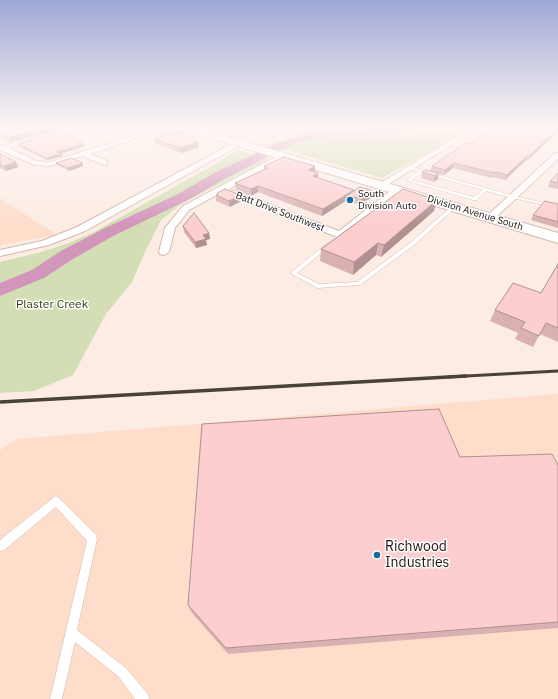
<!DOCTYPE html>
<style>
body{margin:0}
canvas{display:block;background:#fcece4}
</style>
<canvas width="558" height="699"></canvas>
<script>
const g = document.querySelector('canvas').getContext('2d');
g.lineJoin = 'round';
function paint(path, color) { g.fillStyle = color; g.fill(path, 'evenodd'); }
const poly = rows => new Path2D(rows.map(r => 'M' + r).join(''));
function strokePath(path, color, width, dash) { g.strokeStyle = color; g.lineWidth = width; g.lineCap = dash ? 'butt' : 'round'; g.setLineDash(dash || []); g.stroke(path); }
function label(font, color, halo, rows, align = 'center') {
  g.font = font + ' "IBM Plex Sans",sans-serif'; g.lineWidth = 3; g.setLineDash([]); g.textBaseline = 'middle'; g.strokeStyle = halo; g.fillStyle = color; for (const [text, x, y, turn = 0] of rows) {
    g.save(); g.translate(x, y); g.rotate((+turn || 0) * Math.PI / 180); g.textAlign = isNaN(turn) ? turn : align; if (halo) g.strokeText(text, 0, 0); g.fillText(text, 0, 0); g.restore();
  }
}
paint(poly([
 [0,198,57,235,0,245],
 [558,394,558,699,0,699,0,450,17,439]
]), '#feddca');
paint(poly([
 [398,127,473,127,382,178,266,144,328,130,360,131],
 [238,150,266,158,267,160,200,194,180,205,161,220,145,252,132,282,106,314,73,375,34,391,0,393,0,262,38,253,69,243,94,232,212,166]
]), '#d3deb5');
paint(poly([
 [395,127,421,127,416,130,385,134,332,135,306,140,286,147,226,178,188,200,115,235,73,259,44,278,0,296,0,283,32,270,61,251,103,229,178,194,216,172,278,143,300,135,332,129,395,127]
]), '#d296bb');
const service = poly([
 [79,127,83,127,122,141,119,142,79,127],
 [104,127,108,127,137,137,134,138,104,127],
 [237,127,241,127,254,130,262,130,272,127,276,127,262,132,254,132,237,127],
 [296,127,300,127,257,138,241,144,238,143,255,136,296,127],
 [65,129,67,129,107,146,104,147,65,131,65,129],
 [410,167,514,196,558,206,558,208,513,198,486,191,477,200,473,200,408,181,408,179,418,171,409,169,408,168,410,167],
 [422,173,483,190,474,197,412,180,422,173],
 [452,206,456,207,414,245,360,285,318,288,290,273,340,233,343,235,342,236,297,273,319,284,357,282,410,243,452,206],
 [56,496,59,498,96,535,97,539,77,630,126,668,148,694,149,699,135,699,118,676,75,642,62,699,50,699,87,541,56,507,4,550,0,551,0,540,53,498,56,496]
]);
const minor = poly([
 [74,127,83,127,9,148,36,161,50,162,162,127,170,127,90,154,107,161,107,165,104,165,83,156,50,166,35,165,0,150,0,145,3,146,74,127],
 [473,127,480,127,384,187,378,187,377,185,473,127],
 [237,141,243,141,244,143,85,231,49,245,0,256,0,250,42,241,77,227,237,141],
 [555,153,558,153,558,159,493,220,487,220,485,218,487,216,555,153],
 [281,154,284,154,288,156,229,189,339,231,394,188,397,187,401,190,344,237,340,238,222,192,189,210,175,228,169,252,164,255,160,254,159,252,165,228,183,206,281,154]
]);
const primary = poly([
 [180,127,195,127,558,233,558,243,181,129,180,127]
]);
strokePath(service, '#d2b9ab', 1);
strokePath(minor, '#d2b9ab', 2);
strokePath(primary, '#d2b9ab', 2);
paint(service, '#fff');
paint(minor, '#fff');
paint(primary, '#fff');
strokePath(poly([
 [448,377,558,371]
]), '#4b413b', 3);
strokePath(poly([
 [0,402,466,376]
]), '#4b413b', 3.5);
paint(poly([
 [0,127,66,127,10,142,0,137],
 [122,127,160,127,145,131,141,129,135,131],
 [558,127,558,132,546,143,528,160,526,160,505,180,494,177,492,178,453,168,444,175,439,174,438,179,434,182,421,178,422,172,430,171,432,166,469,144],
 [153,129,184,133,179,135,198,142,199,147,181,153,156,144,155,139,162,137,154,134],
 [18,144,85,146,61,154,63,156,47,160,19,147],
 [0,154,16,162,18,167,6,171,0,168],
 [56,163,83,166,69,171,57,165],
 [264,166,315,172,318,178,353,191,373,191,372,197,360,205,347,200,322,216,258,192,251,196,236,190,235,183,264,170],
 [558,173,558,189,548,187,550,181],
 [217,193,241,195,241,201,230,207,216,201,216,195,217,195],
 [558,204,558,228,531,220,533,215],
 [434,211,381,257,376,255,353,275,320,261,321,249],
 [183,226,209,233,210,239,206,240,207,245,196,248,184,232],
 [558,264,558,342,540,334,533,347,515,339,518,333,490,321,495,310,541,293],
 [460,457,558,465,558,628,228,654,192,613,188,605]
]), '#d9b1b2');
paint(poly([
 [50,127,66,127,10,142,8,138],
 [134,127,140,127,141,129,135,131],
 [144,127,160,127,145,131],
 [184,128,184,133,166,139,166,134],
 [558,129,558,132,546,143,528,160,530,156,547,138],
 [198,142,199,147,181,153,180,148],
 [84,144,85,146,58,154,57,152],
 [62,154,63,156,47,160,46,158],
 [528,155,526,160,505,180,507,175],
 [16,162,18,167,6,171,4,166],
 [83,163,83,166,69,171,68,168],
 [454,163,453,168,444,175,445,170],
 [315,166,315,172,308,170],
 [318,173,318,180,313,176],
 [439,173,438,179,434,182,435,176],
 [258,186,258,192,251,196,251,189],
 [354,190,353,197,348,195,347,200,322,216,323,209],
 [373,191,372,197,360,205,361,199],
 [241,195,241,201,230,207,229,201],
 [437,200,434,211,381,257,384,245],
 [209,233,210,239,206,240,207,245,196,248,195,242,203,235],
 [378,243,376,255,353,275,354,262]
]), '#b09091');
const building = poly([
 [0,127,50,127,8,138,0,134,0,127],
 [161,127,180,127,184,128,166,134,153,129,161,127],
 [494,127,558,127,558,129,547,138,530,156,528,155,507,175,496,172,494,173,454,163,445,170,432,166,466,143,469,144,494,127],
 [62,132,84,144,57,152,62,154,46,158,18,144,62,132],
 [174,133,198,142,180,148,155,139,174,133],
 [0,154,16,162,4,166,0,164,0,154],
 [284,157,315,166,308,170,318,173,313,176,354,190,323,209,258,186,251,189,235,183,268,168,264,166,284,157],
 [71,158,83,163,68,168,56,163,71,158],
 [426,170,439,173,435,176,422,172,426,170],
 [558,173,558,183,550,181,558,173],
 [360,187,373,191,361,199,348,195,360,187],
 [225,189,241,195,229,201,216,195,218,194,217,193,225,189],
 [403,189,437,200,384,245,378,243,354,262,321,249,403,189],
 [545,201,558,204,558,222,533,215,545,201],
 [194,213,209,233,203,235,206,239,195,242,183,226,194,213],
 [558,264,558,328,546,323,539,336,521,328,525,322,495,310,513,283,541,293,558,264],
 [439,409,460,457,552,454,558,465,558,622,226,648,188,605,202,424,439,409]
]);
paint(building, '#fccecf');
strokePath(building, '#b09091', 1);
const sky = g.createLinearGradient(0, 0, 0, 224);
sky.addColorStop(0, '#9fa8d6');
sky.addColorStop(0.57, '#fef6f3');
sky.addColorStop(1, '#fef6f300');
g.fillStyle = sky;
g.fillRect(0, 0, 558, 224);
for (const [x, y, r, color] of [
 [350,200,4,"#166d9d"],
 [377,555,4,"#166d9d"]
]) { const dot = new Path2D(); dot.arc(x, y, r, 0, 2 * Math.PI); g.fillStyle = color; g.fill(dot); strokePath(dot, '#fdfdfd', 1.5); }
label('10px', '#1e1510', '#fdfdfd', [
 ["South",358,194],
 ["Division Auto",358,206]
], 'left');
label('10px', '#1e1510', '#fdfdfd', [
 ["Batt Drive Southwest",280,212,21],
 ["Division Avenue South",475,213,17]
]);
label('12px', '#353e0f', '#fdfdfd', [
 ["Plaster Creek",52,305]
]);
label('14px', '#1e1510', '#fdfdfd', [
 ["Richwood",385,547],
 ["Industries",385,563]
], 'left');
</script>
